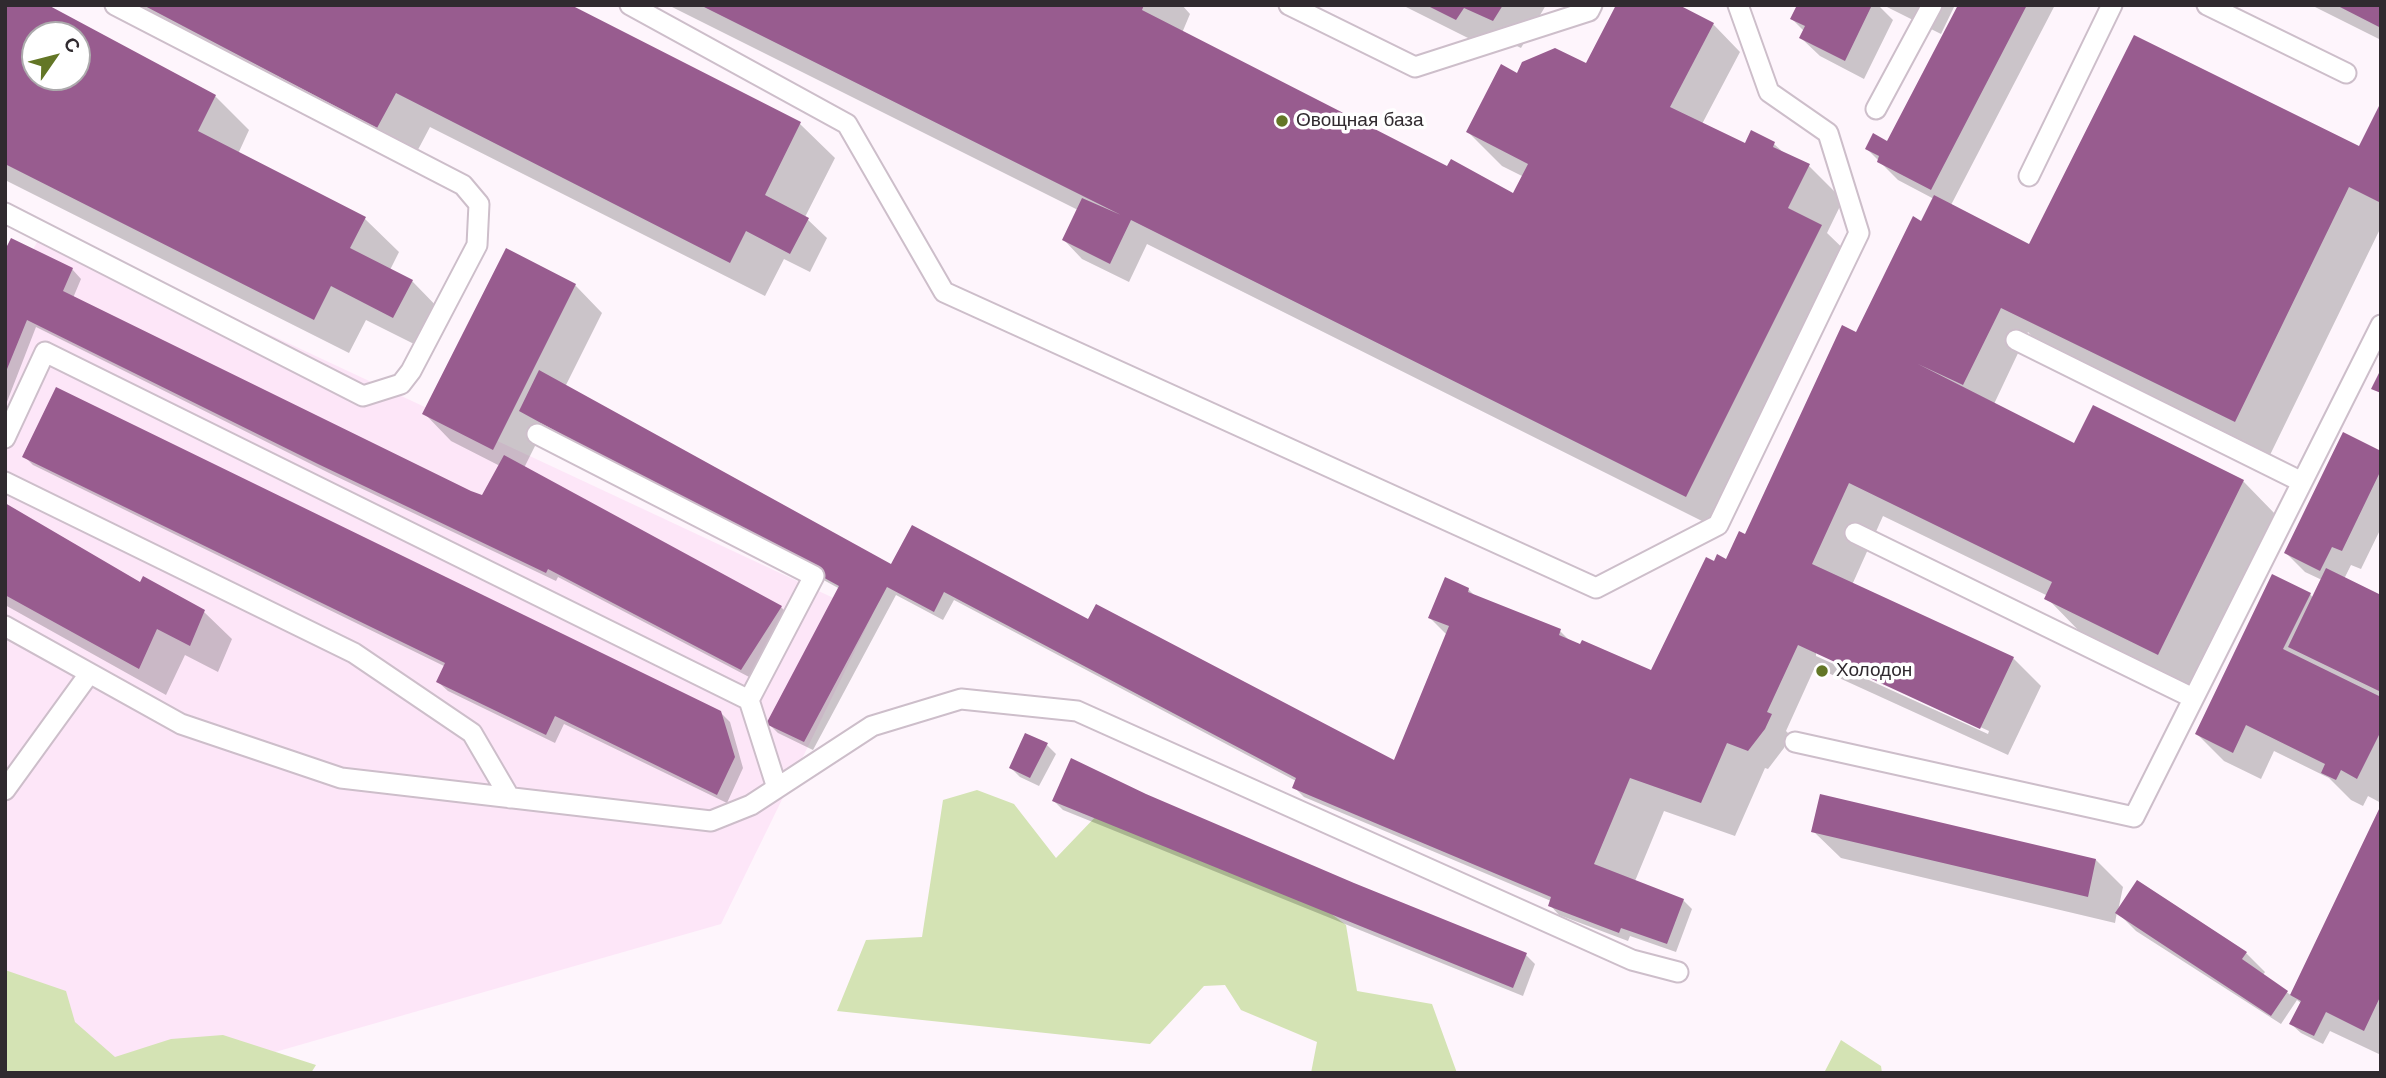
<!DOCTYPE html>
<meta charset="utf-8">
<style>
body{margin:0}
#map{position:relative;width:2386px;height:1078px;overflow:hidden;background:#fef5fc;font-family:Arial,sans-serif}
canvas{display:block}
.frame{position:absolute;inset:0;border:7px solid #302a2f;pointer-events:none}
.north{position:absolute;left:21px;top:21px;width:70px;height:70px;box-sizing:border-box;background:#fff;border:2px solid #acaaac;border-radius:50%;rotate:55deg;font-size:19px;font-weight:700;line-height:28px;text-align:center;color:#302a2f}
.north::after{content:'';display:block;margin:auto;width:24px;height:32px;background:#637626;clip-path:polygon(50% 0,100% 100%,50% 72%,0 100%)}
</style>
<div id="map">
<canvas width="2386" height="1078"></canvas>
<div class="frame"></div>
<div class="north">С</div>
</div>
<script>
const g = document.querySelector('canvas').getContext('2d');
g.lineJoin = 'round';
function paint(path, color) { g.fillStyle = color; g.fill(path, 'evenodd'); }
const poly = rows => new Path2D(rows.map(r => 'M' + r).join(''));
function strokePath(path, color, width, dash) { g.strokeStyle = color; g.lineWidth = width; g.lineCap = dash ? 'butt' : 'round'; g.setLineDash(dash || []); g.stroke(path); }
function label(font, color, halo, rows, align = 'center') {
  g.font = font + ' Arial,sans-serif'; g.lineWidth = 7; g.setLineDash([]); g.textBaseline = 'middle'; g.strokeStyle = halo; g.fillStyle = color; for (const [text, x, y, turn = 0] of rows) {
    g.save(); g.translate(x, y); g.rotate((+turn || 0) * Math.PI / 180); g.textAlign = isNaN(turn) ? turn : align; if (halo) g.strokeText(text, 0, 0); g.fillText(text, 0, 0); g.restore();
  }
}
paint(poly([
 [44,229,872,616,721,924,202,1073,5,1073,5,302]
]), '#fde6f8');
paint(poly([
 [977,790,1014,804,1056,858,1100,812,1313,900,1346,925,1357,991,1432,1004,1457,1073,1311,1073,1317,1042,1241,1010,1225,985,1204,986,1150,1044,837,1011,866,940,922,937,943,800],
 [5,970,66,991,75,1022,115,1057,171,1039,223,1035,316,1065,311,1073,5,1073],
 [1841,1040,1881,1066,1882,1073,1824,1073]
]), '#d4e3b4');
paint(poly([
 [5,5,44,5,215,96,249,130,238,154,364,218,399,252,390,270,412,281,446,316,428,351,366,320,349,353,5,180],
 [35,35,77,35,77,77,35,77],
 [136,5,567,5,800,124,835,158,805,217,827,238,810,272,784,259,765,296,430,127,412,161],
 [668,5,1182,5,1190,14,1182,33,1448,168,1514,196,1524,177,1502,166,1468,132,1518,75,1595,70,1713,24,1740,52,1702,124,1745,145,1752,133,1774,144,1785,154,1809,166,1843,200,1827,233,1856,261,1720,530,1147,244,1129,282,1082,259,1064,240,1078,210],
 [1402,5,1546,5,1521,48,1492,34,1484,46],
 [1799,5,1878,5,1893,20,1864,79,1820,56,1801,38,1804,31,1792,19],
 [1883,5,1955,5,1941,34],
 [1960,5,2055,5,1951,205,2030,246,2367,152,2381,106,2381,227,2270,455,2037,342,2028,332,1994,404,2075,445,2243,481,2277,516,2193,688,2081,633,2047,598,2048,596,1883,516,1852,585,2013,658,2041,686,2008,755,1815,667,1786,731,1790,735,1784,748,1768,769,1765,768,1735,836,1664,811,1635,881,1683,900,1692,909,1676,952,1630,936,1628,941,1559,915,1550,905,1551,901,1304,797,1294,787,1296,781,954,600,943,620,896,595,813,750,778,733,768,723,840,589,544,428,524,468,781,607,790,616,751,678,558,577,556,581,329,473,36,327,5,407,5,254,72,269,81,279,73,298,483,498,500,466,451,441,424,413,575,285,602,313,565,387,892,566,1089,621,1395,763,1447,635,1430,618,1468,589,1476,597,1560,631,1571,642,1652,672,1715,563,1725,561,1746,536,1865,339,1934,199,1898,180,1867,149,1888,144],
 [1816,652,1989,731,1988,734,1816,656],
 [2311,5,2381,5,2381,40],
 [2381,453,2381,528,2361,569,2351,565,2344,579,2381,597,2381,803,2368,796,2363,806,2351,800,2329,778,2274,751,2261,779,2224,761,2197,734,2310,594,2313,598,2322,580,2305,572,2286,553],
 [24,456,720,712,730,722,743,768,727,803,564,724,555,743,448,691,438,682,446,667,33,465],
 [5,505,141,584,143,579,204,612,232,639,218,672,185,655,166,695,5,605],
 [1047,745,1056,754,1039,786,1020,777,1011,768],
 [1146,795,1353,885,1526,955,1535,964,1523,996,1063,810,1054,801],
 [2381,809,2381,1055,2330,1031,2323,1044,2301,1033,2291,1024,2302,1004,2297,1000,2281,1024,2136,931,2117,912,2115,923,1841,858,1813,831,2096,860,2123,887,2118,911,2137,882,2246,953,2265,972,2263,975,2292,996]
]), '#0003');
paint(poly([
 [5,5,48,5,216,95,198,131,366,217,350,248,413,280,393,318,331,286,314,320,5,164],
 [35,35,77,35,77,77,35,77],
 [143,5,571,5,801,122,765,195,809,218,790,254,746,231,730,263,396,93,377,128],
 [700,5,1144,5,1142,10,1447,166,1451,159,1513,193,1528,164,1466,132,1501,64,1517,73,1522,62,1555,48,1586,63,1616,5,1679,5,1714,23,1670,107,1745,143,1751,130,1775,142,1773,147,1810,164,1788,208,1822,225,1686,497,1131,220,1110,264,1062,240,1082,198,1121,215],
 [1426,5,1503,5,1493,21,1464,8,1456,20],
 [1797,5,1872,5,1845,61,1799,38,1805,26,1790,19],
 [1958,5,2027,5,1931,190,1877,162,1879,156,1865,149,1873,133,1887,141],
 [2336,5,2381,5,2381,28],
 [2134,35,2359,146,2381,102,2381,203,2349,187,2235,422,2001,308,1963,385,1918,364,2074,443,2093,405,2244,480,2158,655,2044,599,2052,582,1849,483,1812,564,2014,657,1980,729,1798,645,1767,712,1772,714,1765,729,1748,751,1727,743,1701,803,1630,778,1594,864,1684,899,1667,944,1621,928,1619,933,1548,906,1551,897,1292,788,1296,778,944,592,934,612,887,587,804,742,766,724,839,586,519,411,539,370,891,564,912,525,1088,619,1096,604,1394,760,1449,626,1428,618,1445,577,1469,588,1468,592,1561,629,1559,635,1580,644,1582,640,1651,670,1706,557,1714,561,1717,554,1726,559,1739,531,1745,534,1842,325,1856,332,1913,216,1921,221,1934,195,2029,244],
 [11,238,73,268,63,291,471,491,482,495,504,455,782,606,741,670,548,569,546,573,318,464,27,320,5,374,5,250],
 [506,248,576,284,493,450,422,414],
 [2381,369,2381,393,2371,389],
 [56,387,721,711,735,757,717,795,555,716,546,735,436,682,445,663,22,457],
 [2343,432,2381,451,2381,470,2342,551,2332,547,2320,571,2284,553],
 [5,503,140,582,143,576,205,610,190,646,157,629,139,669,5,595],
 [2326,568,2381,595,2381,692,2288,647],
 [2272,574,2311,593,2283,649,2381,697,2381,731,2357,779,2341,770,2336,780,2321,773,2325,764,2246,725,2233,753,2195,734],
 [1025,733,1048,743,1030,778,1009,768],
 [1071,758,1146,794,1354,883,1527,953,1513,988,1052,801],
 [1820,794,2096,859,2088,897,1811,832],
 [2381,805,2381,995,2364,1031,2326,1012,2314,1036,2289,1024,2301,1001,2290,995],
 [2137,880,2247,952,2242,959,2288,991,2271,1016,2115,913]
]), '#985c8f');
const service = poly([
 [630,5,847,124,944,292,1596,588,1718,525,1859,233,1828,133,1769,92,1738,5],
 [1289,5,1415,67,1589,11,1592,5],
 [2207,5,2346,73],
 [1876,109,1932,5],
 [2029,176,2112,5],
 [5,213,363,396,401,384,411,371,477,245,479,204,463,185,115,5],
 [2016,340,2302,482],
 [537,434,814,576,749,700,777,788],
 [5,438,45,352,749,700],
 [5,482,354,653,472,733,510,798],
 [1855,533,2193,698],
 [5,626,181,724,341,778,711,821,751,805,872,726,961,699,1077,711,1632,960,1678,972],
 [1795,742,2134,817,2381,325],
 [5,790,89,674]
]);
strokePath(service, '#cdbeca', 23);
strokePath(service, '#fff', 19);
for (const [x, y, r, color] of [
 [1282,121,7,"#637626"],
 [1822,671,7,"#637626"]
]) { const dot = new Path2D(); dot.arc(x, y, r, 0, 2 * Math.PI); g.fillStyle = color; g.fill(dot); strokePath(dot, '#fff', 2.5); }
label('19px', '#302a2f', '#fff', [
 ["Овощная база",1296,121],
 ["Холодон",1836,671]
], 'left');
</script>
